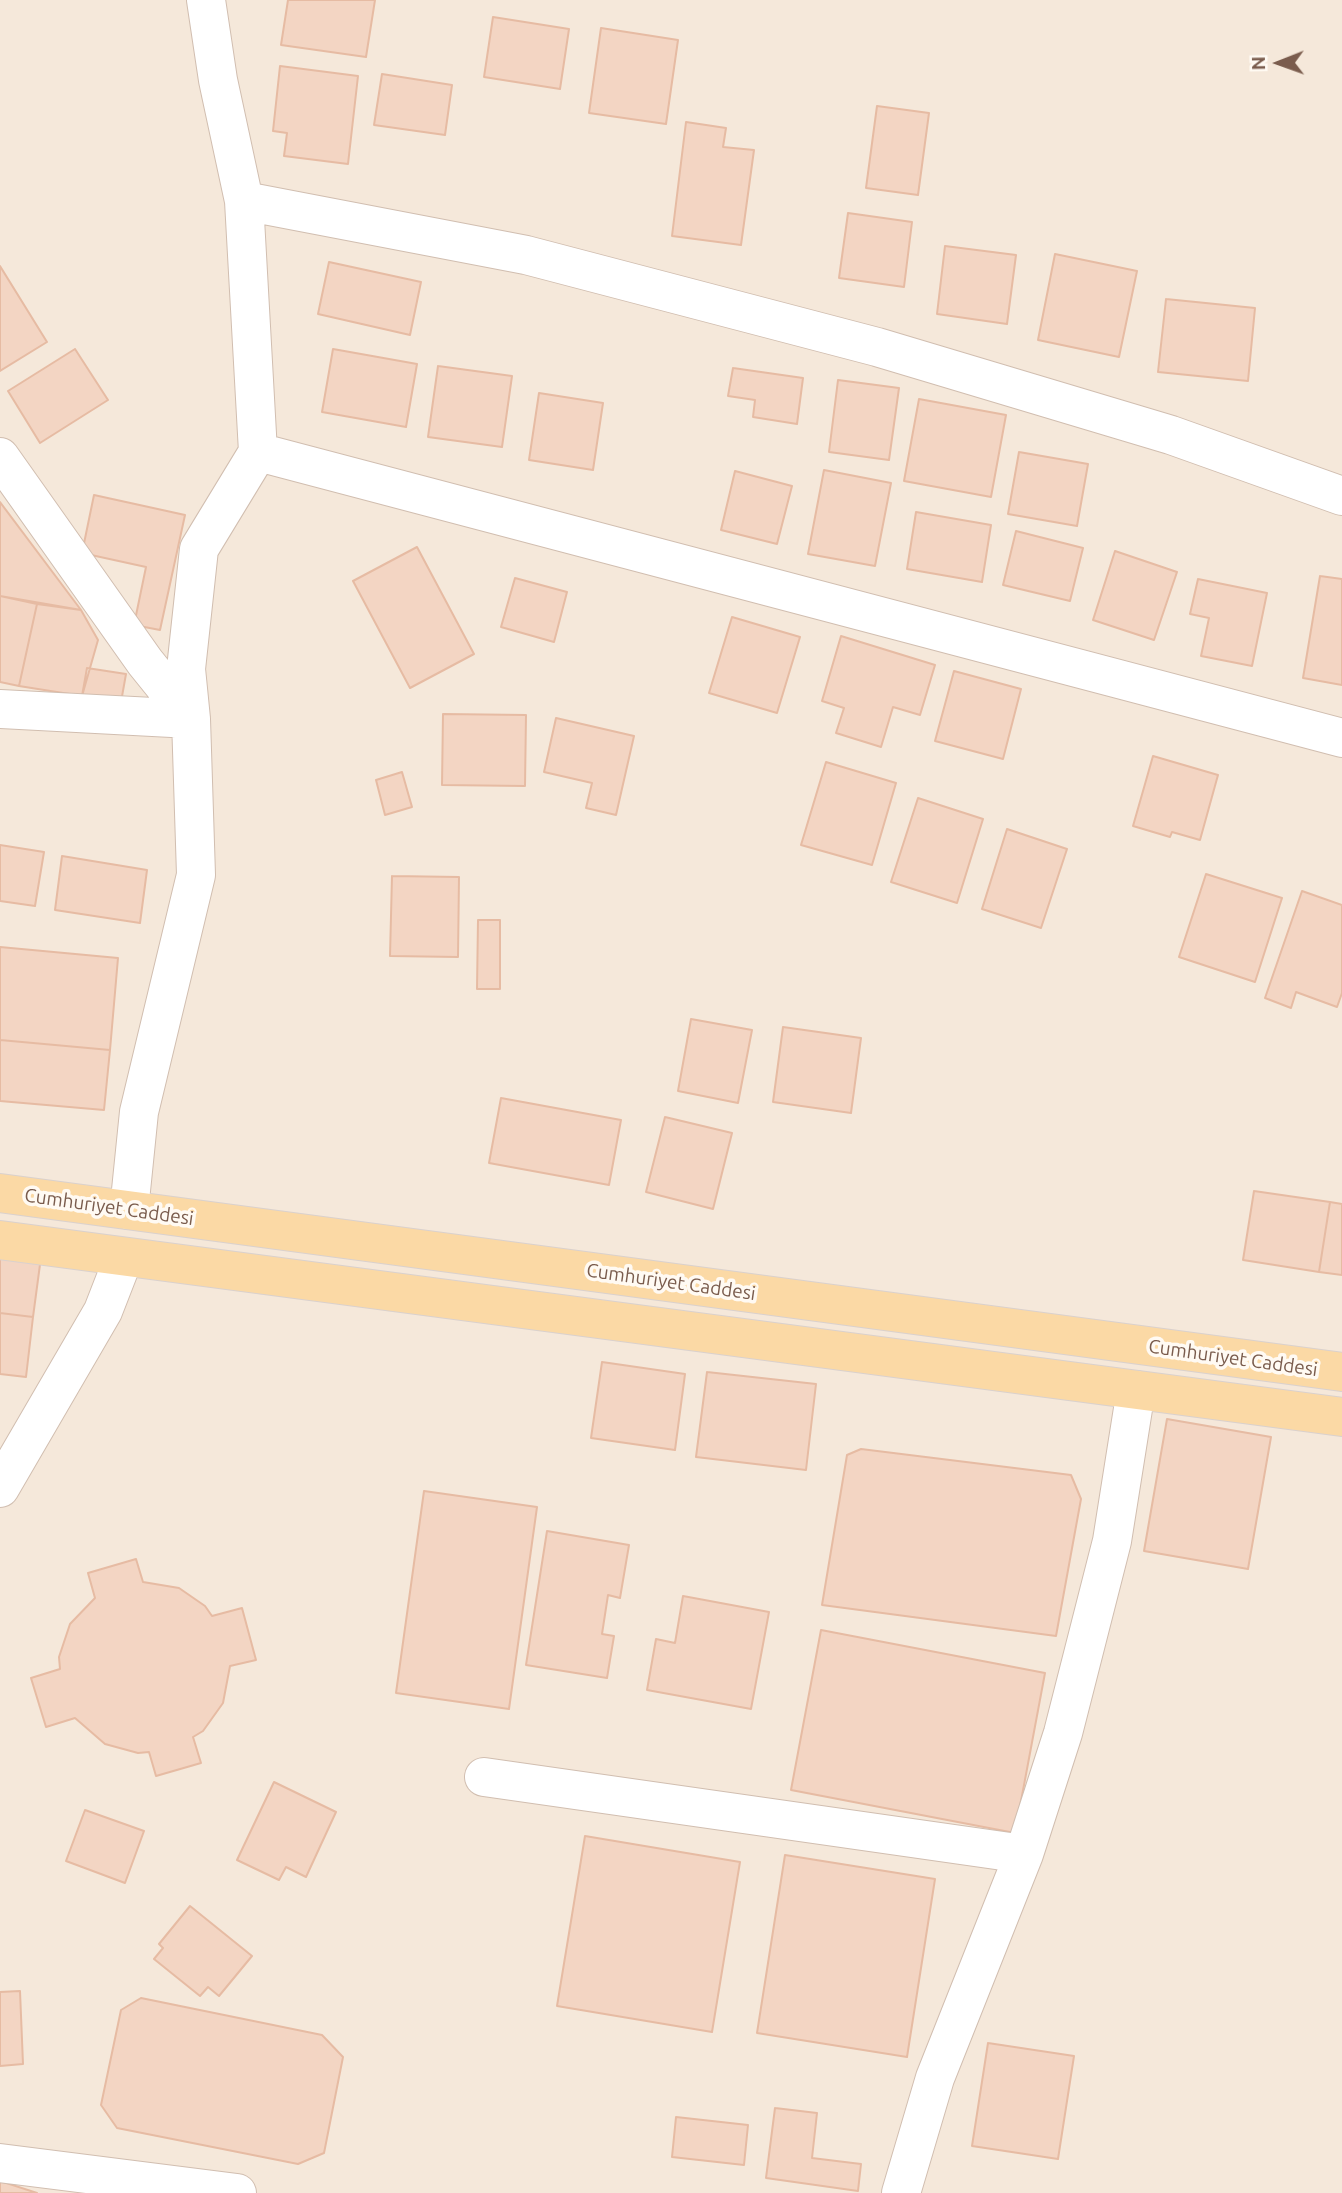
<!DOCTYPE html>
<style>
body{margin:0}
#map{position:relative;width:1342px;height:2193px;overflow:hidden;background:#fdf6ec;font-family:Ubuntu,sans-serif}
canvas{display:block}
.north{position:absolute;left:1244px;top:28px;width:70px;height:70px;-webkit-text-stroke:5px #fffaf3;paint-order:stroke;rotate:269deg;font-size:19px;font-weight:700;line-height:28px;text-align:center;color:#7a5c4d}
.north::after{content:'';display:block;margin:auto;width:24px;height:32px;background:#7a5c4d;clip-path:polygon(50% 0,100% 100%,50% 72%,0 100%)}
</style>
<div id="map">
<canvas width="1342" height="2193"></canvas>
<div class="north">N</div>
</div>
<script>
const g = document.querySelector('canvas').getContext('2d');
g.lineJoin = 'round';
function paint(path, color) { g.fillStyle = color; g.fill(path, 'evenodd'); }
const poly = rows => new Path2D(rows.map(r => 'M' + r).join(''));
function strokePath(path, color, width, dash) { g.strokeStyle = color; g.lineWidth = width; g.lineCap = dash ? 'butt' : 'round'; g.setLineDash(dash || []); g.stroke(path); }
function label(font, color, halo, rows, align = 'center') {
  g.font = font + ' Ubuntu,sans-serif'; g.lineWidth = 7; g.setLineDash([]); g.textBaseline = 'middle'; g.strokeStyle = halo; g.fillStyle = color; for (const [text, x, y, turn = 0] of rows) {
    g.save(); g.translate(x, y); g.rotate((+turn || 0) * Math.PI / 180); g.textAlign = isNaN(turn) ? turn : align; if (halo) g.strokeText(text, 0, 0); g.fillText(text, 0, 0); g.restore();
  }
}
paint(poly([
 [0,0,1342,0,1342,2193,0,2193]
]), '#f5e8da');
const building = poly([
 [288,0,375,0,366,57,281,45,288,0],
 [493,17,569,29,560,89,484,77,493,17],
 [601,28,678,40,666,124,589,113,601,28],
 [280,66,358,76,348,164,284,156,287,133,273,131,280,66],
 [382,74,452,85,445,135,374,125,382,74],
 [877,106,929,113,918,195,866,188,877,106],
 [686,122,726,128,723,147,754,150,741,245,672,236,686,122],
 [848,213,912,222,904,287,839,278,848,213],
 [945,246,1016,255,1007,324,937,314,945,246],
 [1055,254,1137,271,1119,357,1038,340,1055,254],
 [329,262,421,282,410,335,318,314,329,262],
 [0,266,47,342,0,371,0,266],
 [1166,299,1255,308,1248,381,1158,372,1166,299],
 [75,349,108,400,40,443,8,391,75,349],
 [333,349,417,364,406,427,322,412,333,349],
 [438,366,512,376,502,447,428,437,438,366],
 [733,368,803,378,797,424,753,417,755,400,728,396,733,368],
 [838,380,899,388,889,460,829,452,838,380],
 [539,393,603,403,593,470,529,460,539,393],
 [919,399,1006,415,991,497,904,481,919,399],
 [1019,452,1088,464,1077,526,1008,514,1019,452],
 [824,470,891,483,875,566,808,554,824,470],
 [735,471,792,486,777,544,721,530,735,471],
 [94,495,185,515,160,630,134,625,146,567,82,553,94,495],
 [0,502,81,610,0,596,0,502],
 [916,512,991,525,982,582,907,569,916,512],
 [1016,531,1083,548,1070,601,1003,585,1016,531],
 [417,547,474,654,410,688,353,581,417,547],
 [1115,551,1177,572,1154,640,1093,620,1115,551],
 [1320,576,1342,579,1342,685,1303,678,1320,576],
 [515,578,567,592,554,642,501,627,515,578],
 [1198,579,1267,593,1252,666,1201,656,1209,618,1190,614,1198,579],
 [0,596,37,604,19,686,0,682,0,596],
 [37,604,81,610,98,640,82,696,19,686,37,604],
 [732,617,800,637,777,713,709,693,732,617],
 [841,636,935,665,920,715,893,707,881,747,836,733,844,708,822,701,841,636],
 [87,668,126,674,121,702,82,696,87,668],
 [954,671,1021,689,1003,759,935,741,954,671],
 [443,714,526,715,525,786,442,785,443,714],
 [556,718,634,736,616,815,586,808,592,783,544,772,556,718],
 [1153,756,1218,775,1200,840,1172,832,1170,837,1133,826,1153,756],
 [826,762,896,783,872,865,801,845,826,762],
 [402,772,412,807,385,815,376,780,402,772],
 [918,798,983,819,957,903,891,882,918,798],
 [1007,829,1067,849,1041,928,982,909,1007,829],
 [0,845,44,852,35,906,0,901,0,845],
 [62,856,147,870,140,923,55,910,62,856],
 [1206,874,1282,898,1255,982,1179,957,1206,874],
 [392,876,459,877,458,957,390,956,392,876],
 [1302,891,1342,905,1342,993,1337,1007,1296,992,1291,1008,1265,998,1302,891],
 [478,920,500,920,500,989,477,989,478,920],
 [0,947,118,958,110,1050,0,1040,0,947],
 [691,1019,752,1030,738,1103,678,1091,691,1019],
 [783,1027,861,1038,851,1113,773,1102,783,1027],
 [0,1040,110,1050,104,1110,0,1101,0,1040],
 [501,1098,621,1120,609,1185,489,1163,501,1098],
 [665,1117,732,1133,713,1209,646,1192,665,1117],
 [1254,1191,1330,1202,1319,1272,1243,1260,1254,1191],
 [1330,1202,1342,1204,1342,1275,1319,1272,1330,1202],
 [0,1251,41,1257,33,1317,0,1313,0,1251],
 [0,1313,33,1317,26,1377,0,1374,0,1313],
 [602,1362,685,1374,675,1450,591,1438,602,1362],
 [707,1372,816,1384,806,1470,696,1457,707,1372],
 [1167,1419,1271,1437,1248,1569,1144,1551,1167,1419],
 [861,1449,1071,1475,1081,1499,1056,1636,822,1605,847,1455,861,1449],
 [424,1491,537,1507,509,1709,396,1693,424,1491],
 [547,1531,629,1545,620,1598,608,1595,602,1634,614,1636,607,1678,526,1665,547,1531],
 [136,1559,143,1582,179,1588,205,1606,212,1616,242,1608,256,1660,230,1666,223,1703,203,1731,193,1737,201,1763,156,1776,149,1752,138,1753,105,1744,75,1718,46,1727,31,1678,60,1669,59,1657,70,1624,95,1598,88,1573,136,1559],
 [683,1596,769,1612,751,1709,647,1690,656,1639,675,1643,683,1596],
 [821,1630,1045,1673,1015,1833,791,1790,821,1630],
 [274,1782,336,1812,306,1877,286,1867,279,1880,237,1860,274,1782],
 [85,1810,144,1831,125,1883,66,1861,85,1810],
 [585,1836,740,1862,712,2032,557,2006,585,1836],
 [785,1855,935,1879,907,2057,757,2033,785,1855],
 [190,1906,252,1956,219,1996,208,1987,200,1996,154,1959,163,1948,159,1944,190,1906],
 [20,1991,23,2064,0,2066,0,1992,20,1991],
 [141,1998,322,2035,343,2057,324,2153,298,2164,117,2128,101,2105,121,2010,141,1998],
 [988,2043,1074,2056,1058,2159,972,2146,988,2043],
 [775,2108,817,2113,812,2158,861,2164,858,2191,766,2178,775,2108],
 [676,2117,748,2125,744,2165,672,2157,676,2117],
 [0,2181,37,2193,0,2193,0,2181]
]);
paint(building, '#f3d5c3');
strokePath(building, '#e6bba3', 2);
const minor = poly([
 [244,201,526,255,877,347,1171,435,1342,496],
 [258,452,1342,738],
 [0,457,145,662,191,719],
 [0,709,191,719],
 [129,1210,139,1112,196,875,191,719,186,669,199,549,258,452,244,201,218,80,206,0],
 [0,1488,103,1311,124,1257],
 [484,1777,1024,1854],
 [0,2163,237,2193],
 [901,2193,935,2078,1024,1854,1063,1733,1112,1541,1136,1390]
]);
const primary = poly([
 [0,1193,1342,1372],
 [0,1240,1342,1417]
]);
strokePath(minor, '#d1beb0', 40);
strokePath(primary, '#dad1cd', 40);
strokePath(minor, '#fff', 38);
strokePath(primary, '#fbd9a5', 38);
label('19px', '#7a5c4d', '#fffaf3', [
 ["Cumhuriyet Caddesi",109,1207,8],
 ["Cumhuriyet Caddesi",671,1282,8],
 ["Cumhuriyet Caddesi",1233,1358,8]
]);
</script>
